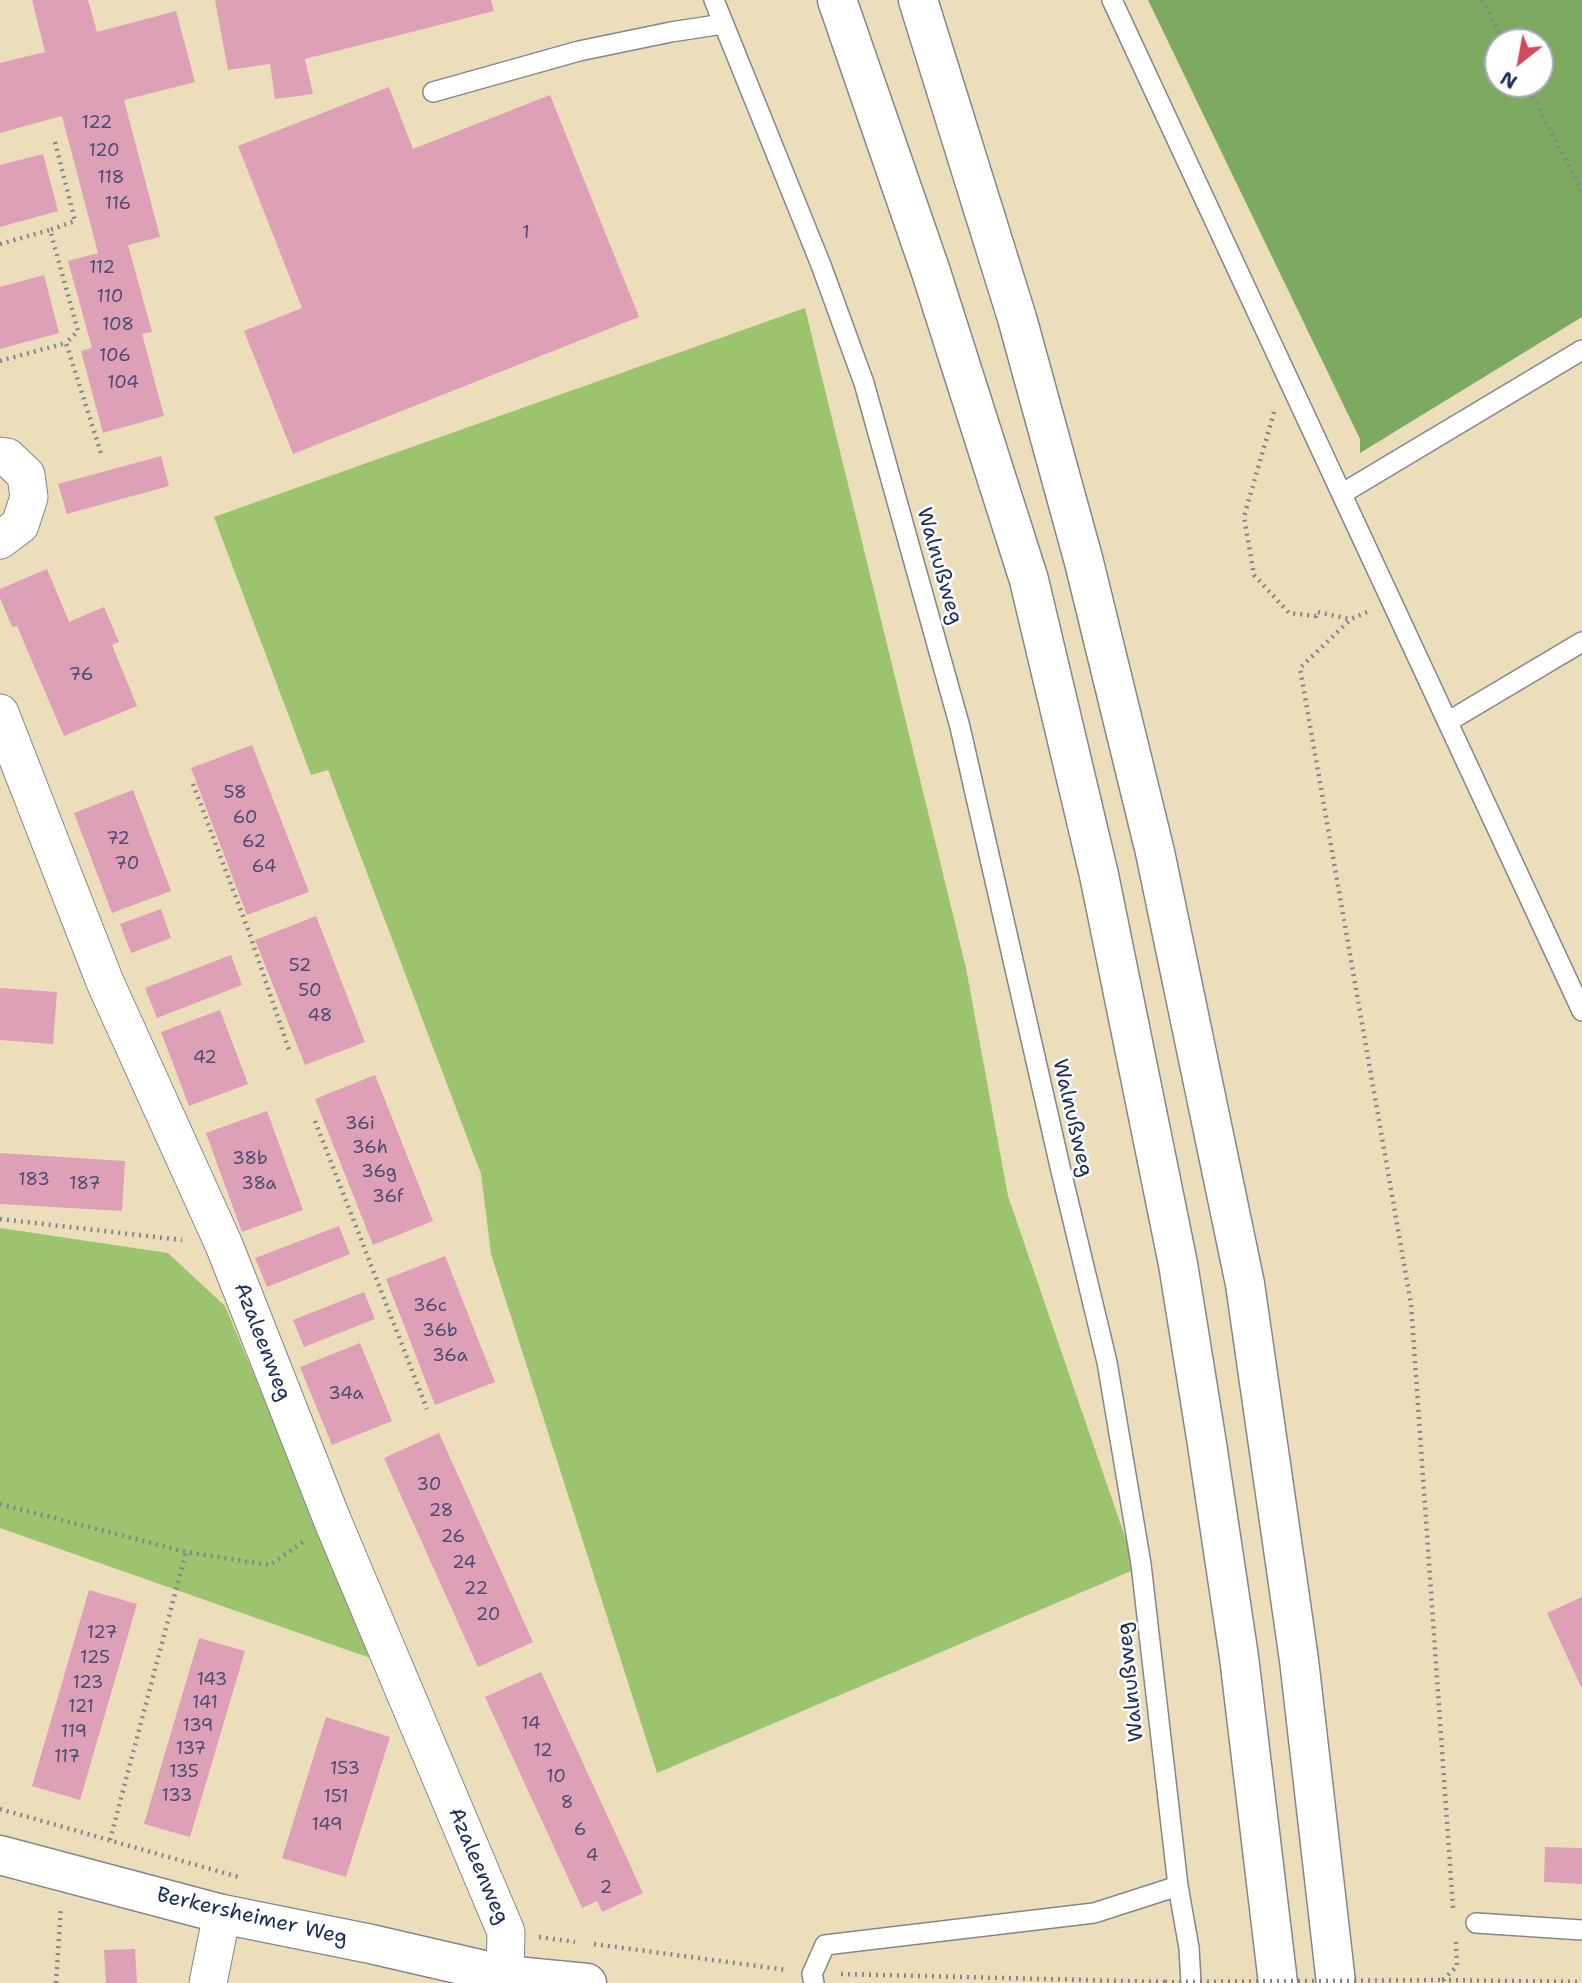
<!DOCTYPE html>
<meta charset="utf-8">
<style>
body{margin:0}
#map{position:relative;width:1582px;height:1983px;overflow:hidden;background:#ecdebb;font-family:"Shantell Sans",sans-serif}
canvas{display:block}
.north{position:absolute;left:1484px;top:28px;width:70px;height:70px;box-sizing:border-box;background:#fff;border:2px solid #a4acbf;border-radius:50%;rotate:211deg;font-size:19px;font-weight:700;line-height:28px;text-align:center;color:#1b2f5e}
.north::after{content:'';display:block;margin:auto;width:24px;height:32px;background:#d1495b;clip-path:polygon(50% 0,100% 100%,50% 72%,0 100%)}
</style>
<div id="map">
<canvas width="1582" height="1983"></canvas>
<div class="north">N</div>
</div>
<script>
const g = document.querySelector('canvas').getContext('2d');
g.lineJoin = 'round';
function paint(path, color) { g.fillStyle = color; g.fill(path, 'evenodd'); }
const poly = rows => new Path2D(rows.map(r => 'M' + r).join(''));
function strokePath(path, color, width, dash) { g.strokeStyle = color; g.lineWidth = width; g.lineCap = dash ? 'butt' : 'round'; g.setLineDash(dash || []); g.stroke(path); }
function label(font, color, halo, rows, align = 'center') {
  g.font = font + ' "Shantell Sans",sans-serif'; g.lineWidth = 5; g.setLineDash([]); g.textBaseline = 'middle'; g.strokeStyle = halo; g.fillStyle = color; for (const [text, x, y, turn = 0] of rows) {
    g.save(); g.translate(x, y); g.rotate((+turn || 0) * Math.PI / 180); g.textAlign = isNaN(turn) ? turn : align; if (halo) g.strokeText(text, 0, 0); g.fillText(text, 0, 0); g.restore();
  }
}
paint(poly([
 [805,308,966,968,1008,1196,1136,1569,657,1773,491,1254,481,1174,328,770,311,775,214,517],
 [0,1228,168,1253,225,1306,373,1659,0,1528]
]), '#9cc36e');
paint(poly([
 [1148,0,1582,0,1582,317,1360,453,1360,439],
 [1498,42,1540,42,1540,84,1498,84]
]), '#7da961');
paint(poly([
 [32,0,88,0,97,32,176,11,195,82,124,100,160,237,128,245,152,332,142,334,164,416,103,433,81,351,92,348,68,261,98,253,62,116,0,133,0,63,45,52],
 [215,0,491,0,494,11,305,59,313,94,275,99,270,64,228,70],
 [389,87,413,149,550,95,639,317,293,454,244,331,302,308,238,146],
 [43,154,58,211,0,227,0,165],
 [44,275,59,333,0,349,0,287],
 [161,456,169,486,67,514,58,484],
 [47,569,69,622,104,607,119,642,112,645,137,706,64,736,17,626,12,627,0,598,0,589],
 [252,745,309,892,247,915,191,768],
 [133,790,171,891,112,913,74,813],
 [161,909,171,938,131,953,120,924],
 [316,916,365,1042,305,1065,255,940],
 [231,955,242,985,157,1018,145,988],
 [0,988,57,992,53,1044,0,1040],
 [220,1010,248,1084,189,1106,161,1032],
 [375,1075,433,1221,373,1245,315,1099],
 [267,1111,303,1210,242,1232,206,1133],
 [0,1153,125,1161,122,1211,0,1204],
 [339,1226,350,1254,267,1287,255,1258],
 [445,1256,495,1382,435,1405,386,1279],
 [364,1292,375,1319,304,1347,293,1320],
 [360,1343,392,1421,332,1445,300,1367],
 [439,1433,533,1642,478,1667,384,1458],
 [89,1590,137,1604,80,1800,32,1786],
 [1582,1597,1582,1689,1547,1613],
 [199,1638,245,1651,190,1837,144,1824],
 [541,1672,643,1893,602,1912,597,1901,582,1908,485,1697],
 [326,1717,390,1737,346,1877,282,1858],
 [1545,1847,1582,1848,1582,1884,1544,1882],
 [135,1949,137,1983,106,1983,104,1950]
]), '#dda0b7');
const service = poly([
 [714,0,821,265,864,383,960,727,1061,1171,1107,1362,1141,1564,1178,1886,1094,1913,825,1945,812,1974,814,1983],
 [1112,0,1582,1011],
 [433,92,579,51,671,32,723,24],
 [1343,493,1582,350],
 [1449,721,1582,642],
 [1178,1886,1189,1948,1191,1983],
 [1476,1923,1582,1930]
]);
const minor = poly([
 [0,456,7,457,26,475,29,497,20,525,0,540],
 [0,713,105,982,224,1245,333,1522,506,1932,505,1975],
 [208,1983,222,1914]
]);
const tertiary = poly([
 [0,1855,222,1914,371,1944,505,1975,587,1983]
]);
const motorway = poly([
 [837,0,931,272,1029,580,1099,875,1178,1264,1207,1444,1239,1657,1278,1983],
 [918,0,1017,318,1084,562,1155,852,1245,1284,1299,1660,1336,1983]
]);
strokePath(service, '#84868c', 22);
strokePath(minor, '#84868c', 39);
strokePath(tertiary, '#84868c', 41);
strokePath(motorway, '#84868c', 41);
strokePath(poly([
 [1482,0,1504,42],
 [1526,84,1582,191],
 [55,142,75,221,50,230,78,331,66,343,101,453],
 [0,244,50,230],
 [0,361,66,343],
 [1274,412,1244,517,1254,575,1289,613,1316,616,1317,612,1350,619],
 [1367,612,1351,619,1300,668,1411,1304,1453,1908],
 [193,784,249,932,289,1050],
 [315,1121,427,1409],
 [0,1219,182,1240],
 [0,1504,186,1552,270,1565,303,1542],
 [0,1809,242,1878],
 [110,1840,186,1552],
 [539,1937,575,1942],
 [594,1944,787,1970],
 [841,1974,1165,1982],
 [1442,1980,1582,1982],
 [1443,1980,1457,1966,1456,1942],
 [56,1983,61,1907]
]), '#84868c', 4.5, [2, 5]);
strokePath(service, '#fff', 19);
strokePath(minor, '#fff', 37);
strokePath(tertiary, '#fff', 38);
strokePath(motorway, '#fff', 38);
strokePath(poly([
 [1165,1982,1442,1980]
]), '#84868c', 4.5, [2, 5]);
label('18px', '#4c4b74', null, [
 ["122",97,123],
 ["120",104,151],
 ["118",111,178],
 ["116",118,204],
 ["1",526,233],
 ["112",102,268],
 ["110",110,297],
 ["108",118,325],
 ["106",115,356],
 ["104",123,383],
 ["76",81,675],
 ["58",235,793],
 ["60",245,818],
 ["72",118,839],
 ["62",254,842],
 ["70",127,864],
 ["64",264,867],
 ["52",300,966],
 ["50",310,991],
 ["48",320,1016],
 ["42",205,1058],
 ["36i",360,1124],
 ["36h",370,1148],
 ["38b",250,1159],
 ["36g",379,1172],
 ["183",34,1180],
 ["187",85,1184],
 ["38a",259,1184],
 ["36f",388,1197],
 ["36c",430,1306],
 ["36b",440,1331],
 ["36a",450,1356],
 ["34a",346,1394],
 ["30",429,1485],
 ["28",441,1511],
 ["26",453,1537],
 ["24",464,1563],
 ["22",476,1589],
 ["20",488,1615],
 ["127",102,1633],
 ["125",95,1658],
 ["143",212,1680],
 ["123",88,1683],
 ["141",205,1703],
 ["121",81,1707],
 ["14",531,1724],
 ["139",198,1726],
 ["119",74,1732],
 ["137",191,1749],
 ["12",543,1751],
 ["117",67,1757],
 ["153",345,1769],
 ["135",184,1772],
 ["10",556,1777],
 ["133",177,1796],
 ["151",336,1797],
 ["8",567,1803],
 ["149",327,1825],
 ["6",580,1830],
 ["4",592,1856],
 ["2",606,1888]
]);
label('21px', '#1b2f5e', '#fff', [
 ["Walnußweg",939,566,74],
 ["Walnußweg",1072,1118,77],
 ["Azaleenweg",262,1342,69],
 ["Walnußweg",1131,1682,-96],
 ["Azaleenweg",478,1866,67],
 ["Berkersheimer Weg",252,1917,13]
]);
</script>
